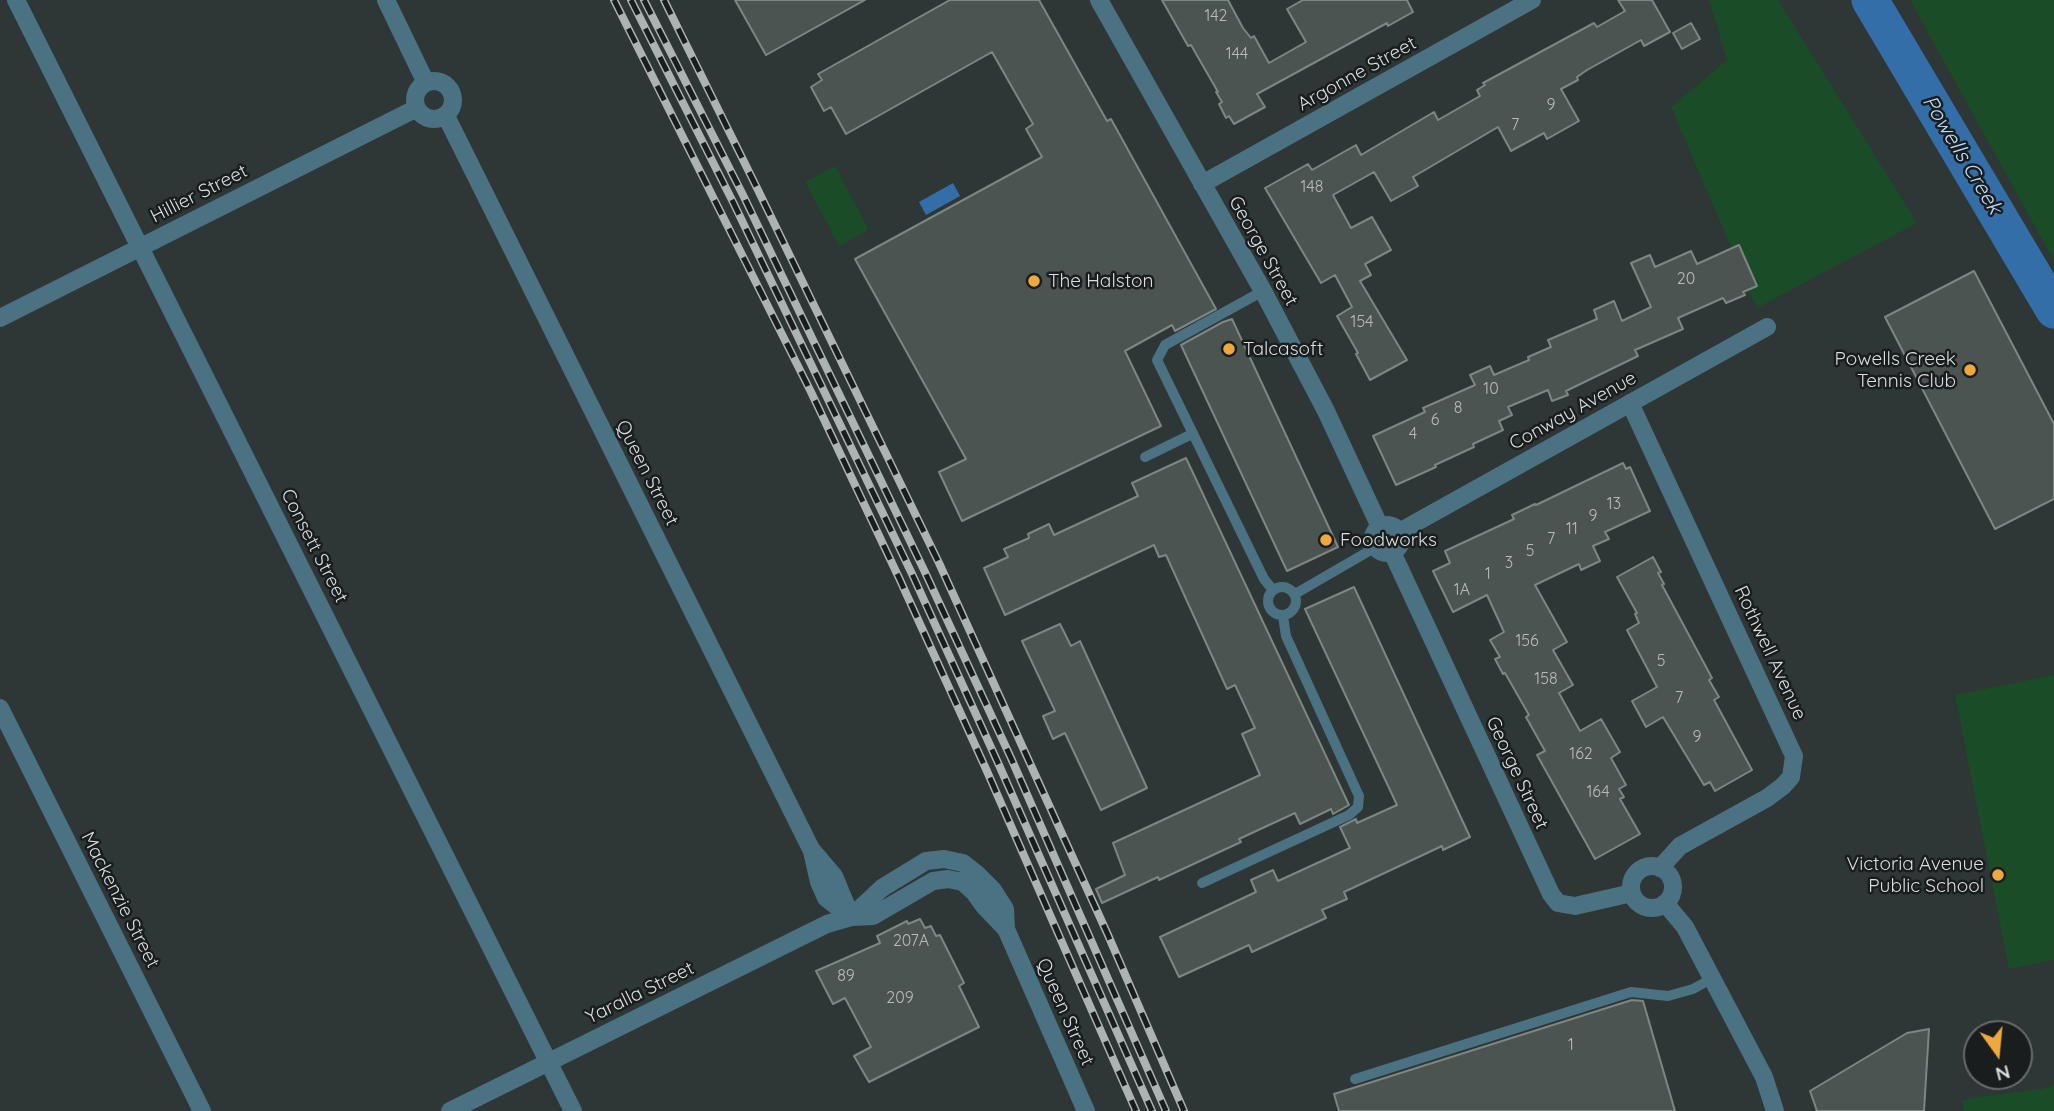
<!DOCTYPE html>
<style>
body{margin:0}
#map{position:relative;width:2054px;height:1111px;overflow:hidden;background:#2e3636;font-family:Quicksand,sans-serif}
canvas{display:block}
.north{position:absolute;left:1963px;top:1020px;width:70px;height:70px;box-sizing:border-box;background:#191d1d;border:2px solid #666a6a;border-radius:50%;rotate:165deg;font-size:19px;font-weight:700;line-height:28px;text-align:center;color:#d9dede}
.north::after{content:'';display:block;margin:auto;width:24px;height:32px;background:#eea83c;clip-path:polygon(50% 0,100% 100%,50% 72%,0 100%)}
</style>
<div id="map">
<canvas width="2054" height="1111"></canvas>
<div class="north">N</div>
</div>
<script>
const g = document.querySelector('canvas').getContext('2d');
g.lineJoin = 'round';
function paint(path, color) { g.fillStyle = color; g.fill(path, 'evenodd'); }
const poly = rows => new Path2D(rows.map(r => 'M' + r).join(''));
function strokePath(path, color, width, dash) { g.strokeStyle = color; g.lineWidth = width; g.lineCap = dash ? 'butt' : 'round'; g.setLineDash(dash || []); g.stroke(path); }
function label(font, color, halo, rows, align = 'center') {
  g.font = font + ' Quicksand,sans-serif'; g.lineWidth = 5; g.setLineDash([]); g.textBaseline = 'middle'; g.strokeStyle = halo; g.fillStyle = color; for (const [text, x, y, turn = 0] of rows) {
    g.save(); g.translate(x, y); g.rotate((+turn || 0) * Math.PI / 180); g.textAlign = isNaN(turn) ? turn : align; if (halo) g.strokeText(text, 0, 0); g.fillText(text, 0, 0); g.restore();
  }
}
paint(poly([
 [1709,0,1778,0,1917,223,1757,308,1671,107,1727,60],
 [1910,0,2054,0,2054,261],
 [835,166,869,230,839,246,805,182],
 [2054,675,2054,960,2009,969,1955,695],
 [2054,1085,2054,1111,1964,1111,1962,1101,1971,1098,2043,1089]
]), '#1b4c28');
paint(poly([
 [953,183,960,196,926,215,919,202]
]), '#336ea9');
strokePath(poly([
 [1870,0,2054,310]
]), '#336ea9', 37);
const building = poly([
 [735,0,865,0,766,55,735,0],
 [950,0,1039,0,1107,121,1111,119,1216,309,1175,331,1172,325,1125,351,1161,426,962,521,939,472,966,459,855,259,1042,157,1026,129,1033,124,992,52,846,134,831,107,824,111,811,87,822,80,818,74,950,0],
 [1162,0,1228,0,1243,28,1251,38,1254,36,1269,63,1306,42,1287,9,1303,0,1407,0,1413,12,1388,26,1387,23,1257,94,1265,107,1234,124,1229,116,1226,118,1219,104,1222,102,1216,92,1218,92,1191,45,1188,46,1162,0],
 [1618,0,1652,0,1670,32,1644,46,1641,40,1587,70,1577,77,1578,80,1561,89,1579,121,1547,139,1544,133,1511,151,1498,127,1413,177,1418,186,1391,201,1374,172,1333,195,1351,228,1372,217,1391,250,1365,264,1371,275,1360,281,1407,360,1370,380,1356,354,1358,353,1337,316,1352,307,1335,275,1321,283,1265,188,1308,164,1312,170,1356,145,1361,155,1434,112,1438,120,1480,96,1477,90,1485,85,1483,83,1594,23,1597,27,1625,11,1618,0],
 [1691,23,1700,39,1682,49,1673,33,1691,23],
 [1739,245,1757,286,1743,292,1745,295,1726,303,1723,298,1678,318,1683,329,1635,350,1638,356,1566,391,1568,395,1552,401,1548,390,1508,407,1512,415,1499,421,1503,430,1473,444,1474,447,1435,465,1436,467,1396,485,1373,436,1425,412,1423,408,1475,385,1470,375,1490,366,1494,375,1529,360,1528,357,1551,347,1548,340,1597,319,1594,310,1614,301,1622,321,1651,307,1631,263,1650,255,1655,267,1691,251,1697,264,1739,245],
 [1974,271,2054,424,2054,499,1995,529,1885,317,1974,271],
 [1232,319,1338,547,1287,571,1181,345,1223,322,1232,319],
 [1186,458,1349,805,1333,814,1331,809,1300,824,1295,813,1239,839,1241,842,1159,880,1158,877,1102,903,1096,889,1125,875,1113,843,1260,775,1242,734,1255,728,1235,685,1227,689,1166,555,1159,557,1154,545,1005,615,984,568,1008,557,1004,549,1029,538,1028,534,1049,524,1054,535,1138,496,1132,483,1186,458],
 [1623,463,1626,469,1630,467,1650,511,1605,532,1609,539,1593,546,1600,561,1581,570,1579,564,1535,585,1567,642,1553,650,1573,685,1559,693,1580,731,1601,719,1620,752,1611,758,1626,785,1619,789,1624,797,1620,799,1640,834,1595,859,1537,755,1545,751,1526,717,1529,715,1505,673,1503,674,1495,659,1500,657,1490,640,1504,632,1487,595,1453,612,1433,571,1450,563,1445,551,1514,519,1512,515,1535,504,1536,505,1623,463],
 [1653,557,1661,572,1658,573,1664,584,1662,585,1712,678,1709,680,1719,697,1714,700,1752,770,1715,791,1710,782,1704,785,1663,717,1646,727,1632,701,1657,687,1627,630,1639,623,1635,614,1637,613,1617,577,1653,557],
 [1354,587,1470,837,1443,850,1442,846,1344,892,1347,899,1322,910,1326,918,1252,952,1249,945,1179,977,1160,937,1256,892,1251,880,1273,870,1278,881,1350,848,1340,827,1356,819,1357,823,1397,805,1305,609,1354,587],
 [1060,624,1071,646,1080,641,1147,788,1101,810,1065,733,1053,739,1043,716,1055,711,1022,641,1060,624],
 [920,919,925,928,931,926,936,936,940,935,964,983,959,986,979,1027,869,1082,854,1056,871,1047,845,998,833,1004,816,971,880,943,877,936,907,921,908,924,920,919],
 [1632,1000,1643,1001,1675,1111,1339,1111,1334,1094,1632,1000],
 [1929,1029,1924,1111,1817,1111,1810,1091,1907,1033,1929,1029]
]);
paint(building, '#4c5452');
strokePath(building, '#7d8683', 2);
strokePath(poly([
 [1263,291,1165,345,1157,360,1264,579,1273,590],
 [1145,457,1192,434],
 '1268 601a14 14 0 1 1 28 0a14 14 0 1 1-28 0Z',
 [1295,594,1376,547],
 [1202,883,1349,815,1358,807,1359,796,1286,636,1283,616],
 [1355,1079,1631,992,1668,996,1693,989,1711,979]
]), '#4b7282', 10);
strokePath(poly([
 [16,0,573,1111],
 [386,0,426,83],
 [1099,0,1263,291,1326,411,1380,527],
 '415 100a19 19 0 1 1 38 0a19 19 0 1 1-38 0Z',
 [446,116,811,849,834,876,851,917],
 [1202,184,1532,0],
 [0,318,417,108],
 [1630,403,1794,756,1791,777,1783,786,1767,798,1680,846,1660,868],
 '1373 539a14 14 0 1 1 28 0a14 14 0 1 1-28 0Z',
 [1399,532,1767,327],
 [1392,552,1551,894,1558,903,1575,906,1632,893],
 [0,708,202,1111],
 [812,851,819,882,826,898,848,915],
 '1631 887a21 21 0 1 1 42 0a21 21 0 1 1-42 0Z',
 [1665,903,1685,927,1764,1077,1775,1111],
 [851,917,882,888,926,861,944,859,963,863,977,874,993,890,1005,909,1006,929,1086,1111],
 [450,1111,827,924,851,917,873,916,933,881,948,879,963,882,974,892,984,906,1006,929]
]), '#4b7282', 18);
const rail = poly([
 [614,0,811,392,900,580,986,769,1136,1111],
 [631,0,733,202,913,576,999,765,1152,1111],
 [644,0,743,195,924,570,1011,758,1166,1111],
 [664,0,757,188,939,563,1108,935,1184,1111]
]);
strokePath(rail, '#adb2b2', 8);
strokePath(rail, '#191d1d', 5, [16]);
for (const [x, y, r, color] of [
 [1034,281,7,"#eea83c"],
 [1229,349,7,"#eea83c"],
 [1970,370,7,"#eea83c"],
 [1326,540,7,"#eea83c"],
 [1998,875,7,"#eea83c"]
]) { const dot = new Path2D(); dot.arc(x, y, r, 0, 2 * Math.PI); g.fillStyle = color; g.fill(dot); strokePath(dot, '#191d1d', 2.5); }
label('16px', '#b6bcbb', null, [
 ["142",1216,16],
 ["144",1237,54],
 ["9",1551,105],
 ["7",1515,125],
 ["148",1312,187],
 ["20",1686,279],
 ["154",1362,322],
 ["10",1491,389],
 ["8",1458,408],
 ["6",1435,420],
 ["4",1413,434],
 ["13",1614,504],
 ["9",1593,516],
 ["11",1572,529],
 ["7",1551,539],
 ["5",1530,551],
 ["3",1509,563],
 ["1",1488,574],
 ["1A",1462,590],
 ["156",1527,641],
 ["5",1661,661],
 ["158",1546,679],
 ["7",1679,698],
 ["9",1697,737],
 ["162",1581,754],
 ["164",1598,792],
 ["207A",911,941],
 ["89",846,976],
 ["209",900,998],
 ["1",1571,1045]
]);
label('19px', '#d9dede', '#191d1d', [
 ["Argonne Street",1357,74,-29],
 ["Hillier Street",199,194,-27],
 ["George Street",1263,251,61],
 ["Conway Avenue",1573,411,-29],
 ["Queen Street",647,473,63],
 ["Consett Street",314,546,63],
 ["Rothwell Avenue",1770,653,65],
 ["George Street",1517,773,65],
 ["Mackenzie Street",120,900,63],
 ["Yaralla Street",640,993,-26],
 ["Queen Street",1065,1012,66]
]);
label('19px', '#d9dede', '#191d1d', [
 ["The Halston",1048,281],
 ["Talcasoft",1243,349],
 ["Powells Creek",1956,359,"right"],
 ["Tennis Club",1956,381,"right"],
 ["Foodworks",1340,540],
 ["Victoria Avenue",1984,864,"right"],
 ["Public School",1984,886,"right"]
], 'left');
label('italic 21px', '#bbdafb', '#191d1d', [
 ["Powells Creek",1962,155,59]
]);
</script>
